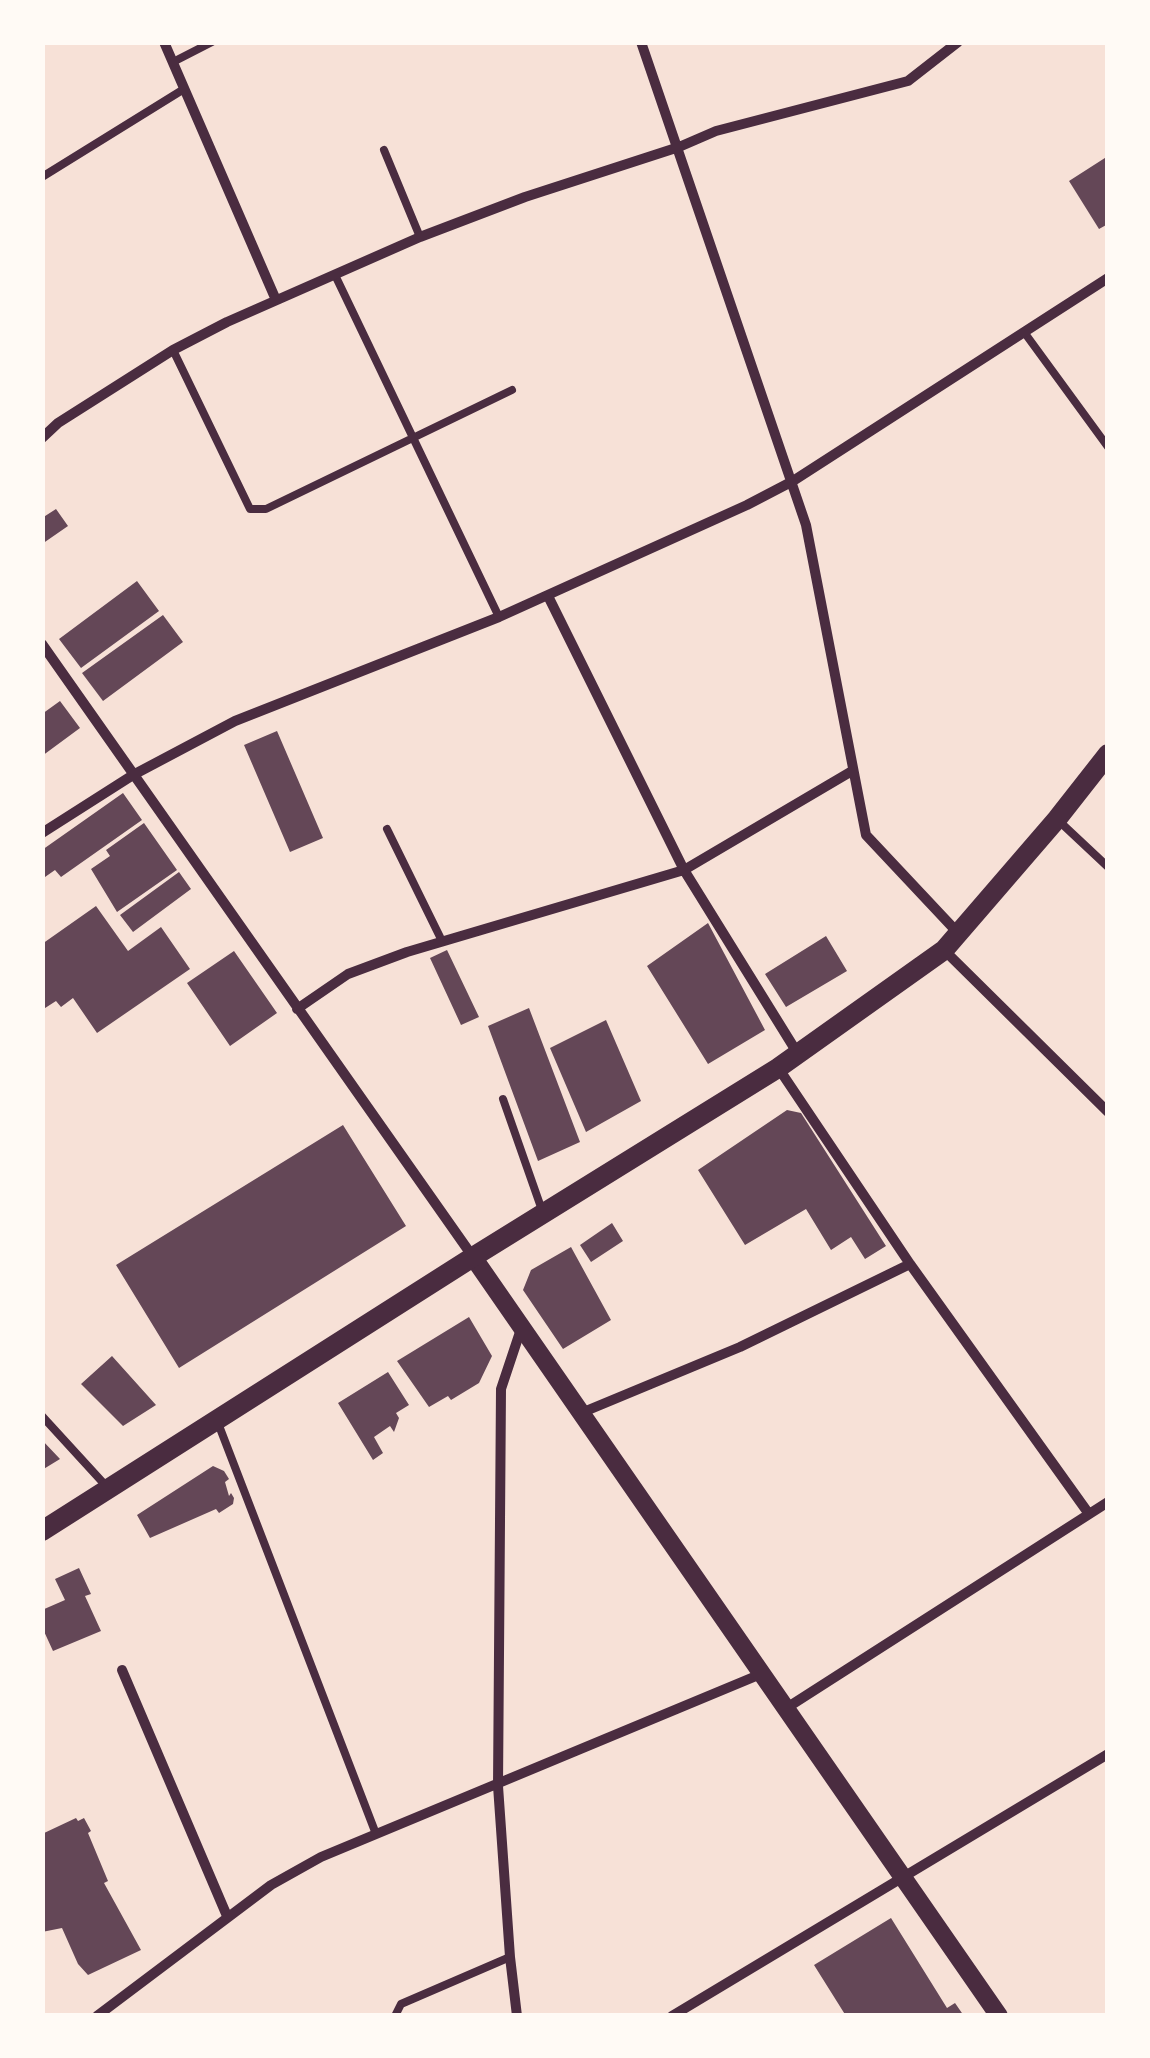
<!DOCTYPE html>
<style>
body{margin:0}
#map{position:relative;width:1150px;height:2058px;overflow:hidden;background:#f7e1d7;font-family:"Space Grotesk",sans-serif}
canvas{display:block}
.frame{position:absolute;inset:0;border:45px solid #fffaf5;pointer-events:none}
</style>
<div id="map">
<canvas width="1150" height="2058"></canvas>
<div class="frame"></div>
</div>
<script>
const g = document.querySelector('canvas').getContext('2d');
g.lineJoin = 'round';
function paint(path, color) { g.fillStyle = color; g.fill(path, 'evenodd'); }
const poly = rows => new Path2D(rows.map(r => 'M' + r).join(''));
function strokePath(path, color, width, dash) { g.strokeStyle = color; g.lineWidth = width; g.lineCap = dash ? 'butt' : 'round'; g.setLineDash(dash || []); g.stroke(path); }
paint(poly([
 [1108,156,1108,224,1099,229,1069,181],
 [56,509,68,526,42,544,42,518],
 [137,581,159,611,81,668,59,639],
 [163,615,183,642,103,701,82,673],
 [60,701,80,728,42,756,42,714],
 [277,731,323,838,290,852,244,745],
 [123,793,142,820,61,877,55,870,45,877,42,850],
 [144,823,177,870,117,912,91,869,110,856,106,850],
 [179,872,191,889,133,932,120,915],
 [96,906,128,951,161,927,190,969,97,1033,73,998,61,1007,56,1001,42,1010,42,944],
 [708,923,765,1030,708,1064,647,966],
 [826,936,847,971,786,1007,765,974],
 [447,950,479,1017,461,1025,430,958],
 [234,951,277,1013,230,1046,187,983],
 [529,1008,580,1142,538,1161,488,1026],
 [606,1020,641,1101,586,1132,550,1048],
 [787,1110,801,1113,886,1246,865,1259,851,1237,831,1250,806,1209,745,1245,698,1170],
 [343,1125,406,1226,179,1368,116,1265],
 [612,1223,623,1241,591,1262,580,1245],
 [571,1247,611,1320,563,1349,523,1290,531,1270],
 [469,1317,492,1356,479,1383,451,1400,448,1396,429,1407,397,1361],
 [112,1356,156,1405,123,1426,81,1384],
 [388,1372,409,1405,396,1413,399,1418,394,1432,390,1426,374,1437,383,1453,373,1460,338,1403],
 [42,1440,60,1459,42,1470],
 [213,1466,224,1471,229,1479,225,1482,229,1496,231,1493,234,1498,233,1504,219,1513,216,1509,150,1538,137,1515],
 [79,1568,91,1594,85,1596,101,1631,53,1651,42,1627,42,1610,65,1600,55,1579],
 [76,1818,78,1821,84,1818,91,1831,88,1833,108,1881,104,1883,141,1950,88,1975,78,1964,62,1928,42,1932,42,1834],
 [891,1918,947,2008,955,2003,964,2016,846,2016,814,1965]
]), '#644757');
strokePath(poly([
 [173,62,212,42],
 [384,150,420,237],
 [42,177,184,89],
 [335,275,499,617],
 [1024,332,1108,447],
 [173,350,250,509,266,509,512,390],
 [1060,822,1108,867],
 [387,829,442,941],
 [503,1099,543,1213],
 [42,1416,107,1487],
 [218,1423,376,1834],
 [395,2016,401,2004,510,1957]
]), '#4a2c40', 8);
strokePath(poly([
 [164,42,276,300],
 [641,42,806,525,866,835,958,933],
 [42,438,58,423,173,350,227,322,420,237,525,197,679,147,716,131,908,81,958,42],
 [548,596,684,870,798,1054],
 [42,644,473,1257],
 [42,833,133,775,235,721,499,617,747,505,793,481,1108,278],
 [944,950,1108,1112],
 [297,1009,348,974,407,952,684,870,852,771],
 [779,1069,910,1264,1089,1514],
 [581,1413,740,1347,910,1264],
 [122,1670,227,1916],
 [785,1709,1108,1502],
 [97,2016,271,1885,321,1857,761,1674],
 [517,2016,510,1957,498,1786,501,1389,521,1329],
 [672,2016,1108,1754]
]), '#4a2c40', 10);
strokePath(poly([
 [473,1257,999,2016]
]), '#4a2c40', 18);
strokePath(poly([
 [42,1531,473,1257,778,1068,944,950,1057,819,1108,754]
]), '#4a2c40', 20);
</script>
